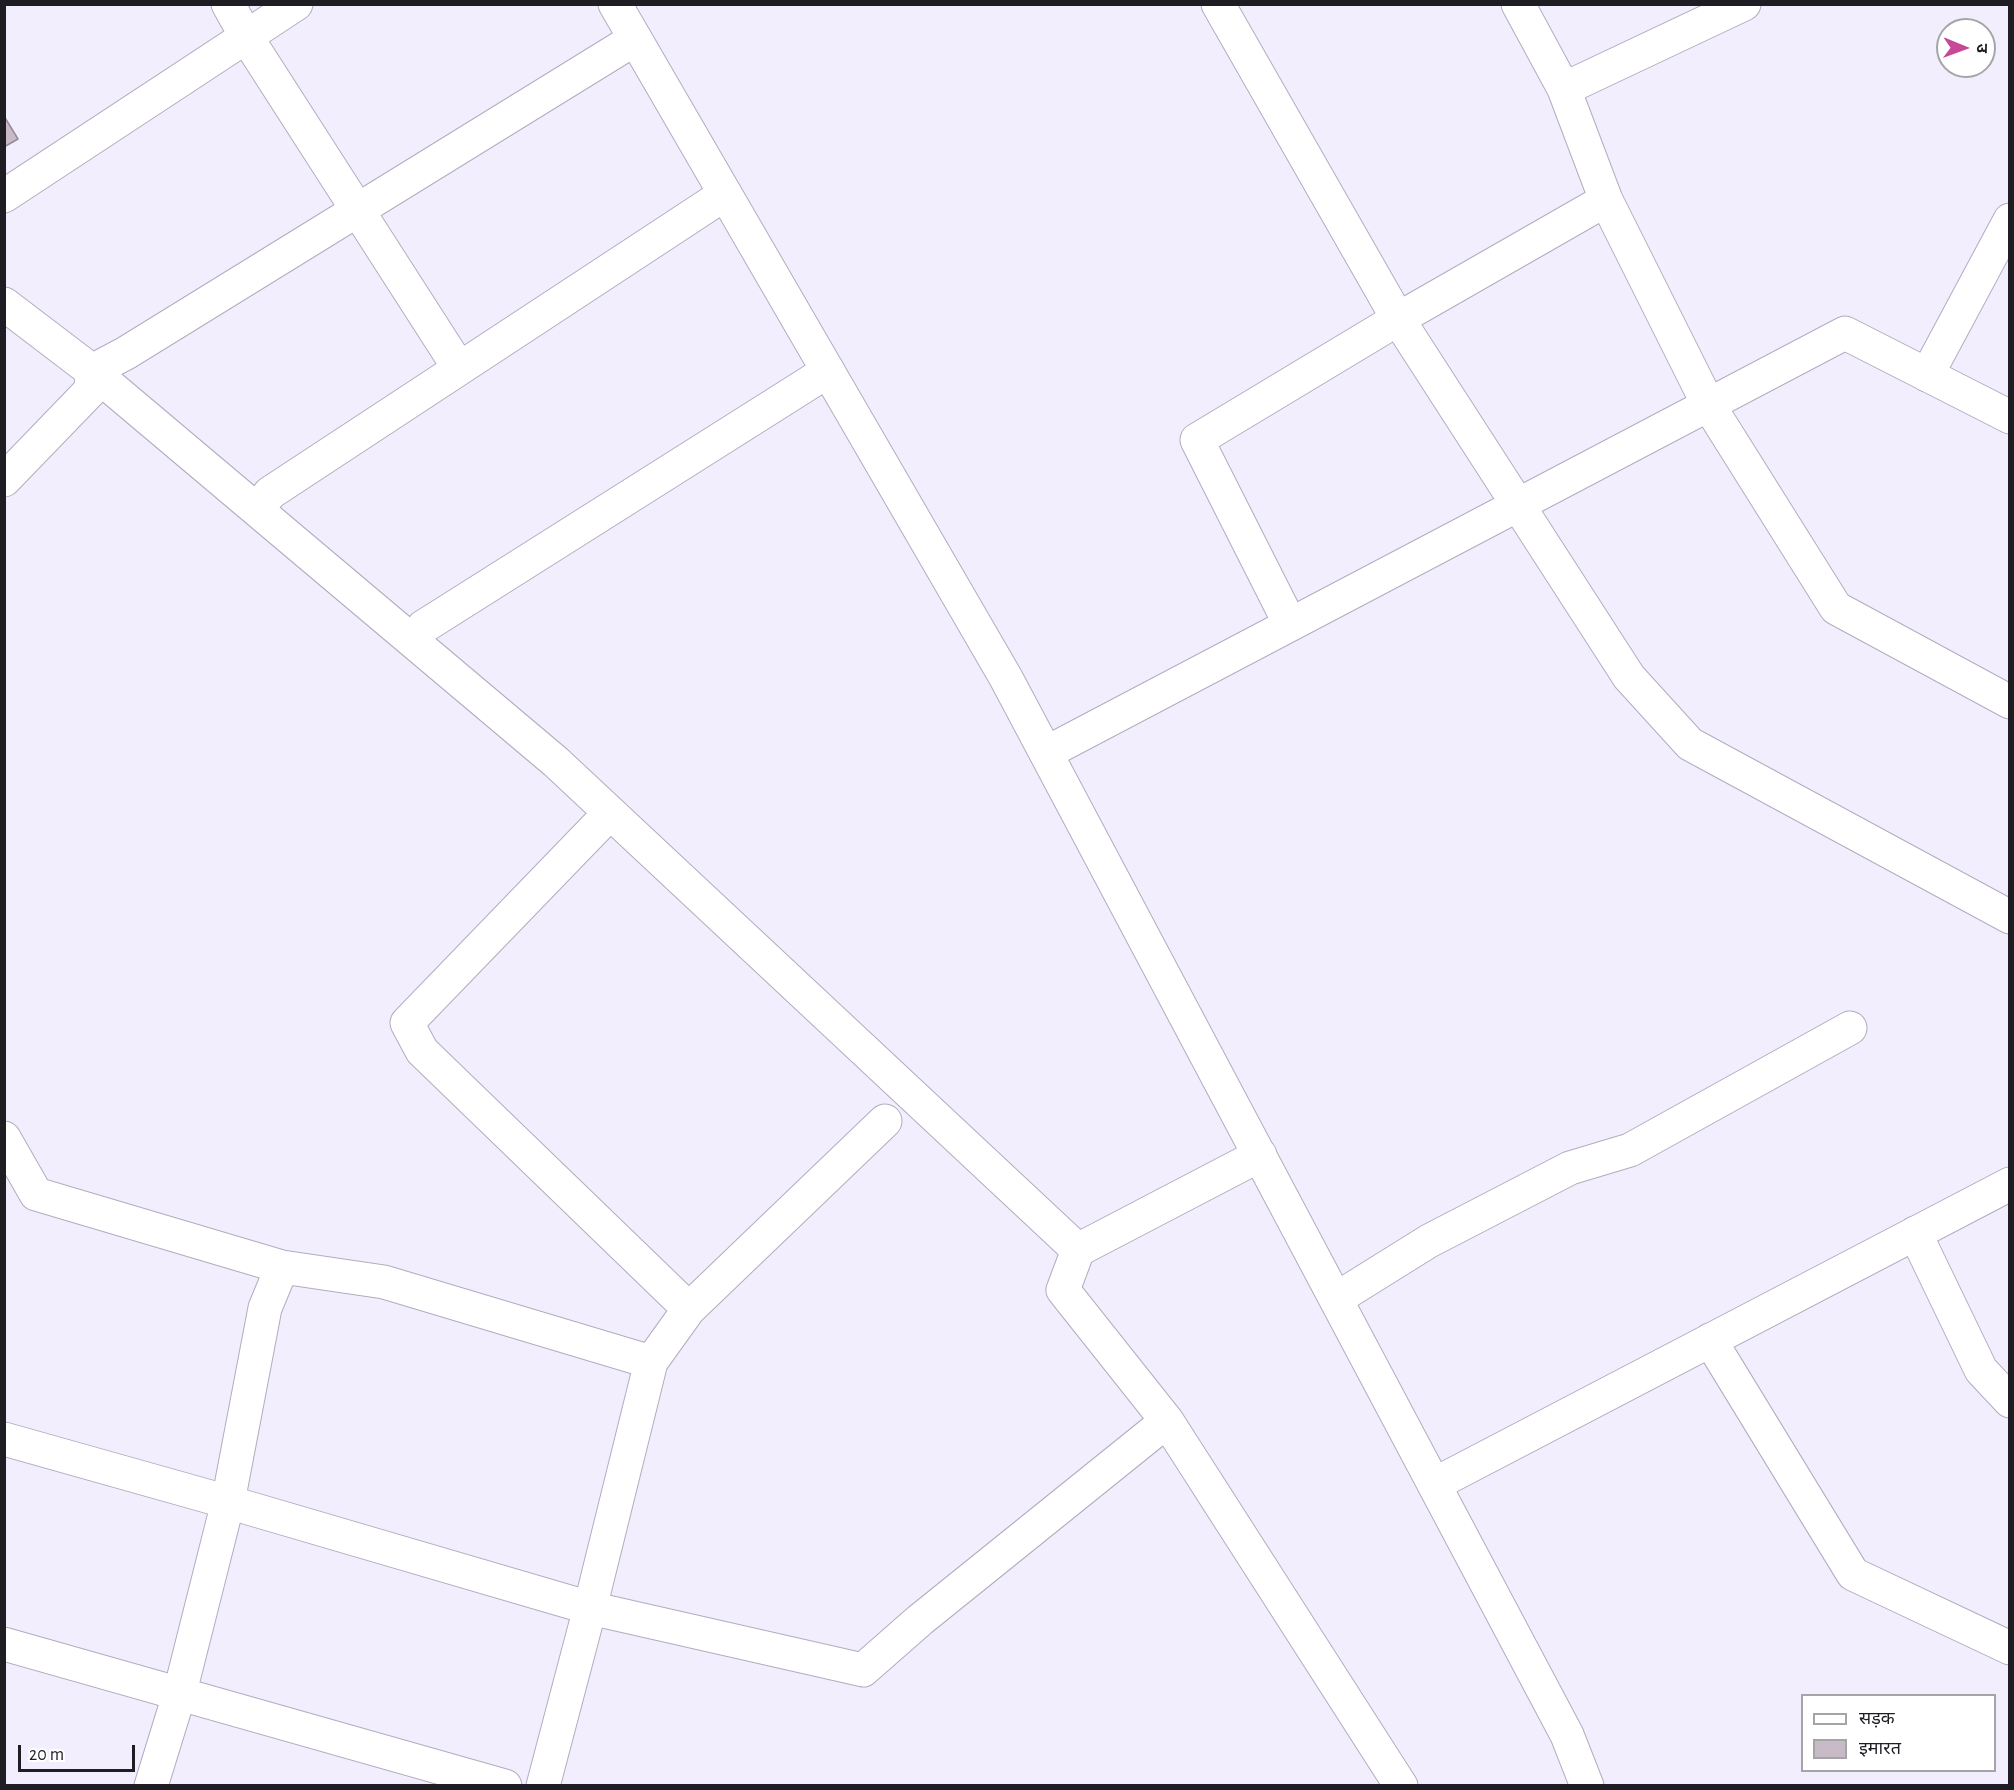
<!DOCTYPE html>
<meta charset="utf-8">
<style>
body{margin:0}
#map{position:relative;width:2014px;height:1790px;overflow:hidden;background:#f2eefe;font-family:"Alegreya Sans","Noto Sans Devanagari",sans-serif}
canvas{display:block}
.frame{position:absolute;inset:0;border:6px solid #1e1d24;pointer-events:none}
.legend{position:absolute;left:1801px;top:1694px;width:195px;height:78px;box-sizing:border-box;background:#fff;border:2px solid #a5a5a7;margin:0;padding:8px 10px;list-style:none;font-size:18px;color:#1e1d24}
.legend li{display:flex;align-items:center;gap:12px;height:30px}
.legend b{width:30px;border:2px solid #a5a5a7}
.north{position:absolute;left:1936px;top:18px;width:60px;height:60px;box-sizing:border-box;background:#fff;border:2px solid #a5a5a7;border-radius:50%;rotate:91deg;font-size:16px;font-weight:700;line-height:24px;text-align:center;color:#1e1d24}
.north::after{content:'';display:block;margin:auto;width:21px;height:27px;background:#c64897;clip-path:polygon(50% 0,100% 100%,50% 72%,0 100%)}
.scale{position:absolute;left:18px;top:1745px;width:117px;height:27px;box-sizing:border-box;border:3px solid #1e1d24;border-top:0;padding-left:8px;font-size:18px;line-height:21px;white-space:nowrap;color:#1e1d24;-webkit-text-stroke:4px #fff;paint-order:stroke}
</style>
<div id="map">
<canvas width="2014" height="1790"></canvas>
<div class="frame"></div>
<ul class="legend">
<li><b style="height:8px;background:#fff"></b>सड़क</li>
<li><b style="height:16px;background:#c9bac7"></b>इमारत</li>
</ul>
<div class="north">उ</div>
<div class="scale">20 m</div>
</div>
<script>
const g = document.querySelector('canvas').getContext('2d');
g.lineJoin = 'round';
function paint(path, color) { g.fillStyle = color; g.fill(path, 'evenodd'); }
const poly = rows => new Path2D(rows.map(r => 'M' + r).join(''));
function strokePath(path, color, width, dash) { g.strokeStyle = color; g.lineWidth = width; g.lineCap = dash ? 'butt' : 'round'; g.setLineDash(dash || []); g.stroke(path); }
const building = poly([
 [4,116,18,139,4,147,4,116]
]);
paint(building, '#c9bac7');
strokePath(building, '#998a97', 1.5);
const minor = poly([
 [228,4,247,38,459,368],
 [1218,4,1398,319,1629,677,1690,744,2010,917],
 [1518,4,1564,89,1606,200,1708,404,1836,608,2010,702],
 [1564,89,1744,4],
 [4,196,296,4],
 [4,304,92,371,556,762,1078,1250,1260,1155],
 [1927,375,2010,220],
 [4,480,91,390,92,371,126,353,635,39],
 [257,510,270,493,725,194],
 [1290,624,1197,440,1398,319,1606,200],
 [414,642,423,627,828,371],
 [610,813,407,1023,422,1051,689,1309],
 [4,1138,36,1194,282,1267,384,1282,651,1362],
 [1915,1233,1981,1370,2010,1401],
 [1078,1250,1063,1290,1167,1421,1401,1786],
 [1336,1299,1429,1241,1570,1168,1630,1150,1850,1028],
 [1710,1340,1853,1574,2010,1648],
 [4,1439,228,1502,590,1608,863,1670,920,1620,1167,1421],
 [1435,1484,2010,1184],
 [4,1644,505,1786],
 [151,1786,180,1692,228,1502,265,1308,282,1267],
 [543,1786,590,1608,651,1362,689,1309,885,1121]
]);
const tertiary = poly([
 [615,4,1006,678,1567,1735,1587,1786],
 [1046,753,1845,333,2010,417]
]);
strokePath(minor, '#b1adbf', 35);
strokePath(tertiary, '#b1adbf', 35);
strokePath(minor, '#fff', 33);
strokePath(tertiary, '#fff', 33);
</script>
